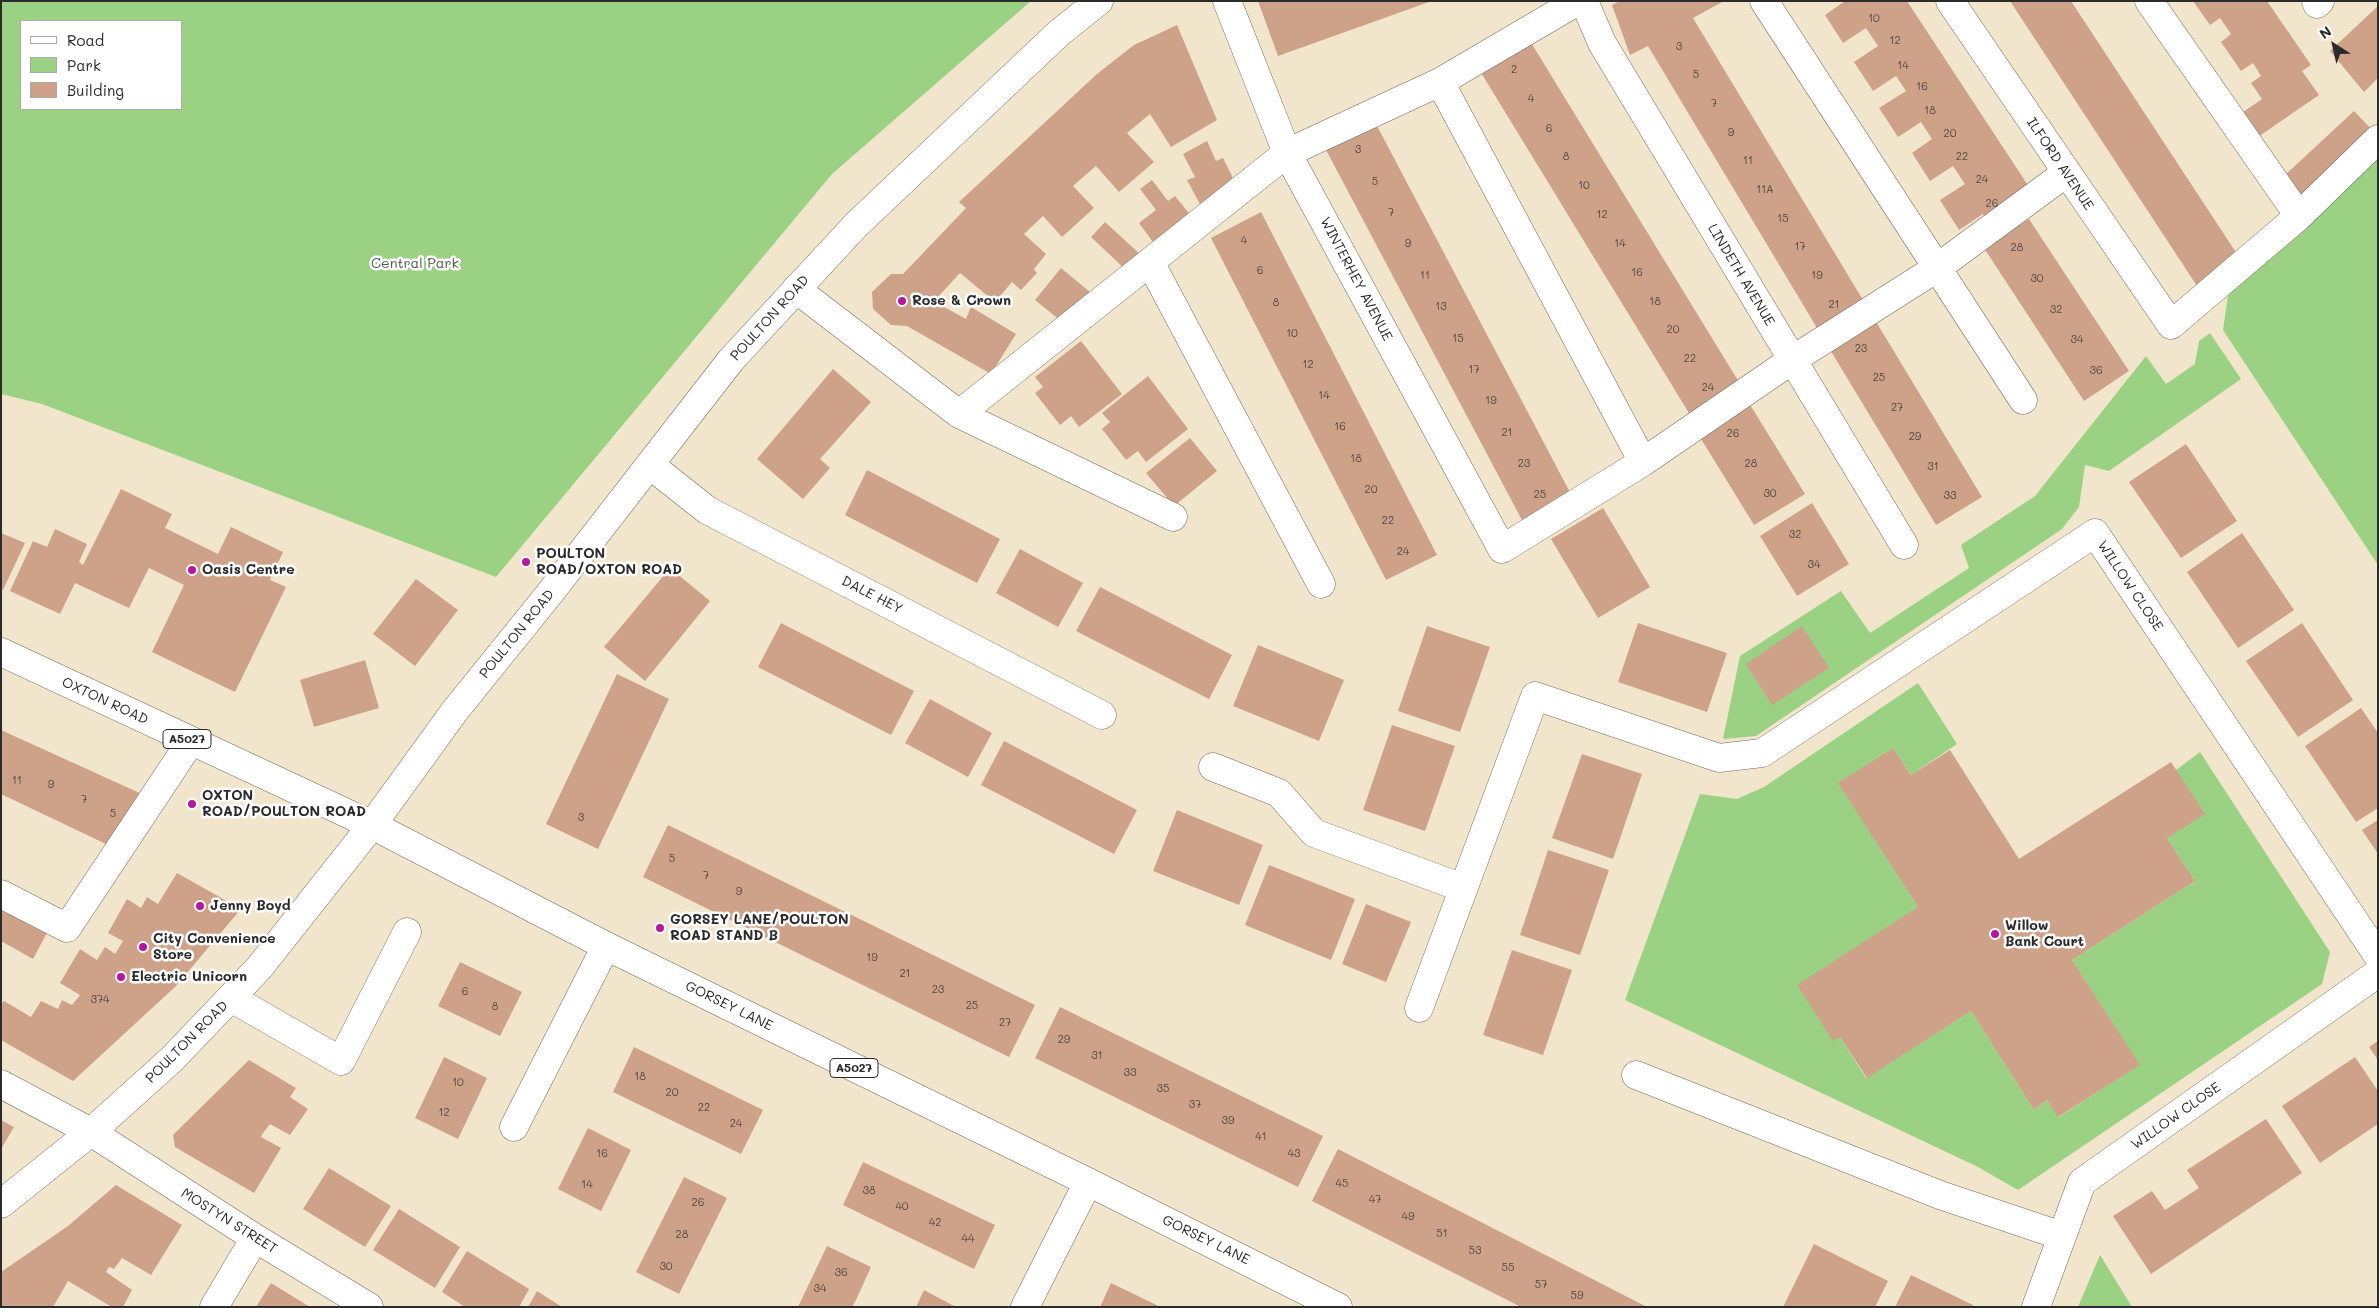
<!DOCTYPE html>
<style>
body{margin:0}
#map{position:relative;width:2379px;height:1308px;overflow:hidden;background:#f1e6cb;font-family:Mali,sans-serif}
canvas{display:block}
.frame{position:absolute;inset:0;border:2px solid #2b2b2b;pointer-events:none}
.legend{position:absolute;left:20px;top:20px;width:162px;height:90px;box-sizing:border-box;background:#fff;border:1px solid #aaa;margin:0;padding:6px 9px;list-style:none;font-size:15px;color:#2b2b2b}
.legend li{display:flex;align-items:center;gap:10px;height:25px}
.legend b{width:25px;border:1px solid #aaa}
.north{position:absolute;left:2309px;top:20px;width:50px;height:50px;-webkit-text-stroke:4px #fff;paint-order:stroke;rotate:325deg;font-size:14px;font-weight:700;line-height:20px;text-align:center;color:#2b2b2b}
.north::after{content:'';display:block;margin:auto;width:18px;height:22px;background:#2b2b2b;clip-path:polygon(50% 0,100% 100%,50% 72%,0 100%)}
</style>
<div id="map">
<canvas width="2379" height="1308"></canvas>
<div class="frame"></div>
<ul class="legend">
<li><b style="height:6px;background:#fff"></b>Road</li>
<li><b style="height:14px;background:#9ad183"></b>Park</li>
<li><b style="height:14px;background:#cea288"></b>Building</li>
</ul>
<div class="north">N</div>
</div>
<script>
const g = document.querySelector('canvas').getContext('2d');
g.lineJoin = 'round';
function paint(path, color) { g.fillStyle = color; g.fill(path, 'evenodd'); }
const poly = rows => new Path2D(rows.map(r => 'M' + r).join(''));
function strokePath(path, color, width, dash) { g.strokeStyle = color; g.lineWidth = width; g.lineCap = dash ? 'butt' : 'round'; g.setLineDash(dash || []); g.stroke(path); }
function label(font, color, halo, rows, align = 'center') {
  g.font = font + ' Mali,sans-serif'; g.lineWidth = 5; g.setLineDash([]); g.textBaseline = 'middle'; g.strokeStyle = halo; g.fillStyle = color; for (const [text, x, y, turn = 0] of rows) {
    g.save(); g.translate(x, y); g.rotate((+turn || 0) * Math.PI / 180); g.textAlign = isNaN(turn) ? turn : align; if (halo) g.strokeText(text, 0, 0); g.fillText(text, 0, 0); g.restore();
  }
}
paint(poly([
 [1,1,1031,1,832,174,496,577,42,404,1,394],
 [21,21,181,21,181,109,21,109],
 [2378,155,2378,565,2223,330,2230,282],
 [2210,333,2241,379,2109,471,2085,465,2079,507,2062,529,1756,736,1723,739,1740,656,1841,591,1870,633,1969,568,1961,545,2035,496,2146,356,2166,384,2195,364,2199,341],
 [1918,683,1957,744,1911,775,1893,748,1839,783,1918,907,1840,1037,1866,1078,1971,1011,2034,1110,2047,1100,2059,1117,2139,1065,2072,960,2195,881,2167,838,2176,770,2200,752,2330,952,2322,984,2018,1190,1978,1167,1625,1000,1700,794,1737,799,1764,787],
 [2100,1255,2132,1307,2078,1307]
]), '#9ad183');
paint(poly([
 [1258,1,1429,1,1429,2,1278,56],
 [1620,1,1724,1,1693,18,1866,305,1820,333,1648,46,1630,55,1612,5],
 [1845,1,1907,1,2033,193,1988,222,1983,214,1959,230,1940,200,1965,184,1953,166,1930,181,1912,153,1932,139,1921,122,1898,137,1879,108,1906,91,1896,76,1873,91,1854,62,1878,46,1866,28,1843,43,1825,15],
 [2010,1,2071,1,2239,257,2197,286],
 [2193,1,2267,1,2311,65,2302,71,2319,95,2255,139,2239,115,2262,99,2251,83,2261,76,2253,63,2241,71,2221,42,2231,34,2220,18,2210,25],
 [2378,6,2378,78,2364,92,2330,51],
 [1177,25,1217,120,1171,147,1150,114,1127,133,1154,162,1119,192,1096,166,1082,178,1073,186,1094,208,1062,237,1043,216,1024,234,1046,254,1034,269,1037,273,1021,290,1012,282,995,302,960,273,937,298,937,303,966,319,971,307,1016,334,991,374,907,326,891,325,873,309,872,292,891,274,903,274,966,208,959,202,1097,74,1134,45],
 [1530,41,1742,387,1692,418,1480,71],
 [2354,111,2377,135,2305,201,2283,177],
 [1375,122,1573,498,1524,524,1325,148],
 [1207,141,1216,161,1223,158,1235,182,1202,208,1187,180,1195,177,1183,154],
 [1152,180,1168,201,1175,196,1192,217,1156,246,1139,223,1156,210,1140,189],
 [1261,212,1437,555,1386,580,1211,238],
 [2029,219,2129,371,2084,401,1984,248],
 [1105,222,1142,256,1127,271,1091,237],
 [1061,268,1096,297,1061,321,1035,300],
 [1875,320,1982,497,1936,525,1829,348],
 [1081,341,1122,394,1079,427,1071,416,1060,425,1035,393,1043,387,1035,377],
 [833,369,871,402,820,459,830,468,803,499,757,459],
 [1148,376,1188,429,1146,462,1138,451,1126,460,1102,429,1110,422,1102,413],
 [1749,403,1805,494,1754,525,1698,434],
 [1190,438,1217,471,1174,506,1146,473],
 [2186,444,2237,521,2181,558,2129,482],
 [867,470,1000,539,977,583,845,515],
 [121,489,172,514,165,528,218,554,231,527,283,552,270,580,286,587,235,692,152,652,184,585,149,568,129,608,75,583,60,614,10,591,33,541,47,547,55,529,87,544,79,562,83,565],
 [1812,503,1849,564,1797,596,1760,536],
 [1603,508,1650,587,1598,618,1551,539],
 [1,533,25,543,3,590,1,589],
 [2242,533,2294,610,2238,648,2187,572],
 [1020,549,1083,583,1058,627,996,593],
 [670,568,710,601,645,681,604,647],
 [416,579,458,610,415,666,373,634],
 [1100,587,1232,655,1209,699,1076,631],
 [781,623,914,691,891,735,758,667],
 [1638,623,1727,653,1707,712,1618,682],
 [2302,623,2353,700,2298,737,2246,661],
 [1427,626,1490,647,1460,732,1398,711],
 [1802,626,1829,668,1772,705,1746,664],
 [1258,645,1344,680,1319,741,1233,706],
 [365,660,379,708,314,727,300,680],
 [617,674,669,699,598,849,546,824],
 [930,699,992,733,968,777,905,743],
 [2361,708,2378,733,2378,808,2356,822,2305,746],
 [1392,725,1455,746,1425,831,1363,810],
 [1,730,144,795,108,845,1,794],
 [1004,741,1137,810,1114,854,981,785],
 [1893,748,1911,775,1950,750,2019,859,2171,762,2205,814,2167,838,2195,881,2072,960,2140,1065,2058,1117,2047,1100,2034,1110,1971,1011,1867,1078,1840,1037,1833,1041,1797,985,1918,907,1838,783],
 [1582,754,1642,774,1613,859,1552,838],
 [1177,810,1263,845,1239,905,1153,871],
 [2378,820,2378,854,2362,830],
 [668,825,1035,1005,1009,1057,643,877],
 [1548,850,1609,870,1580,955,1520,935],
 [1269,865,1355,899,1331,960,1245,925],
 [177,873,241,909,175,987,73,1081,1,1040,1,1004,4,1001,31,1017,41,1001,58,1009,62,1000,72,1005,80,995,60,983,80,949,97,960,105,947,115,954,123,941,108,933,127,899,141,908,147,897,158,904],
 [1,902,49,929,33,959,1,941],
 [1366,904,1411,922,1386,982,1342,964],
 [1512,950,1572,970,1543,1055,1483,1035],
 [460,962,522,992,500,1036,438,1006],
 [1060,1007,1323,1136,1298,1187,1035,1058],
 [2378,1041,2378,1060,2369,1047],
 [634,1047,763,1110,741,1154,613,1092],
 [444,1057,487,1078,458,1139,415,1118],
 [2355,1057,2378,1091,2378,1124,2320,1163,2282,1106],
 [249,1060,296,1088,290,1097,308,1109,290,1135,270,1124,263,1133,261,1137,281,1148,254,1193,175,1147,173,1135],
 [2266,1119,2302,1173,2151,1274,2113,1216,2152,1191,2165,1210,2199,1188,2187,1170],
 [1,1120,14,1127,1,1149],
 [588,1128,631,1150,601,1211,558,1189],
 [1338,1149,1571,1268,1647,1307,1521,1307,1312,1201],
 [863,1162,995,1225,974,1269,843,1205],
 [329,1168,391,1206,365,1247,303,1209],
 [684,1177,727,1198,679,1294,636,1272],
 [116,1185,182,1225,151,1275,122,1258,114,1269,109,1267,106,1272,132,1290,123,1307,112,1307,68,1281,53,1307,1,1307,1,1272,68,1226],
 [399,1209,460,1247,435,1288,373,1250],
 [1814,1244,1888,1281,1875,1307,1783,1307],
 [827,1246,871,1267,856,1300,852,1307,798,1307],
 [467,1251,529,1289,519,1307,465,1307,442,1292],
 [1911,1275,1973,1305,1972,1307,1895,1307],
 [271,1283,310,1307,256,1307],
 [1111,1283,1144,1299,1161,1307,1100,1307],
 [924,1290,956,1307,916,1307],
 [537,1291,562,1307,528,1307]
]), '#cea288');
const minor = poly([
 [1227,1,1287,153,1502,549,1643,462],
 [1584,1,1602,43,1904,545],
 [1764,1,2023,400],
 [1950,1,2171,325,2299,216,2149,1],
 [2316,1,2317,4,2320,1],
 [1440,82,1643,462,1792,360,1937,268,2066,173],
 [2299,216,2378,139],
 [1150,262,1321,584],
 [796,289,959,414,1287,153,1440,82,1578,1],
 [959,414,1173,517],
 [650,465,707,510,1102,715],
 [1213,767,1279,793,1314,833,1463,888],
 [1,894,67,928,191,741],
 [231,998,341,1061,407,932],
 [1419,1008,1535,696,1719,758,1762,753,2095,533,2378,956],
 [1636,1075,1940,1195,2062,1236],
 [1,1084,91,1132,255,1238,369,1307],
 [514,1127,606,946],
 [214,1307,255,1238],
 [1025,1307,1088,1182],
 [2036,1307,2082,1182,2378,973]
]);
const major = poly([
 [1,652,372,825,606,946,1088,1182,1338,1307],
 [1,1204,91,1132,172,1059,259,968,372,825,454,712,550,593,731,360,856,225,1059,33,1099,1]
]);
strokePath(minor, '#706c63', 29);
strokePath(major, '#706c63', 29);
strokePath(minor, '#fff', 28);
strokePath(major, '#fff', 28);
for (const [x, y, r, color] of [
 [902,301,5,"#b5179e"],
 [526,562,5,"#b5179e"],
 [192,570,5,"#b5179e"],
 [192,804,5,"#b5179e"],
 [200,906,5,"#b5179e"],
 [660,928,5,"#b5179e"],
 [1995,934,5,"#b5179e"],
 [143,947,5,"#b5179e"],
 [121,977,5,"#b5179e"]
]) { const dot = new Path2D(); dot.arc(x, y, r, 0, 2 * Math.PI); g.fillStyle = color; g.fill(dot); strokePath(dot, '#fff', 2); }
label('11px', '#544942', null, [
 ["10",1874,19],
 ["12",1895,41],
 ["3",1679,47],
 ["14",1903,66],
 ["2",1514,70],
 ["5",1696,75],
 ["16",1922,87],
 ["4",1531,99],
 ["7",1714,104],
 ["18",1930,111],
 ["6",1549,129],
 ["9",1731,133],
 ["20",1950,134],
 ["3",1358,150],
 ["8",1566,157],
 ["22",1962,157],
 ["11",1748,161],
 ["24",1982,180],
 ["5",1375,182],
 ["10",1584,186],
 ["11A",1765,190],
 ["26",1992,204],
 ["7",1391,213],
 ["12",1602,215],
 ["15",1783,219],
 ["4",1244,241],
 ["9",1408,244],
 ["14",1620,244],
 ["17",1800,247],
 ["28",2017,248],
 ["6",1260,271],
 ["16",1637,273],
 ["11",1425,276],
 ["19",1817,276],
 ["30",2037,279],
 ["18",1655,302],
 ["8",1276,303],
 ["21",1834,305],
 ["13",1441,307],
 ["32",2056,310],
 ["20",1673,330],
 ["10",1292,334],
 ["15",1458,339],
 ["34",2077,340],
 ["23",1861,349],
 ["22",1690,359],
 ["12",1308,365],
 ["17",1474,370],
 ["36",2096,371],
 ["25",1879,378],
 ["24",1708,388],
 ["14",1324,396],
 ["19",1491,401],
 ["27",1897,408],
 ["16",1340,427],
 ["21",1507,433],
 ["26",1733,434],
 ["29",1915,437],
 ["18",1356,459],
 ["23",1524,464],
 ["28",1751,464],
 ["31",1933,467],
 ["20",1371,490],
 ["30",1770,494],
 ["25",1540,495],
 ["33",1950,496],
 ["22",1388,521],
 ["32",1795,535],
 ["24",1403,552],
 ["34",1814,565],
 ["11",17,781],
 ["9",51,785],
 ["7",84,800],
 ["5",113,814],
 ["3",581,818],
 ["5",672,859],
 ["7",706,876],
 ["9",739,892],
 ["19",872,958],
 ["21",905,974],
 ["23",938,990],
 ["6",465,992],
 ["374",100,1000],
 ["25",972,1006],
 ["8",495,1007],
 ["27",1005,1023],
 ["29",1064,1040],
 ["31",1097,1056],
 ["33",1130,1073],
 ["18",640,1077],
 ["10",458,1083],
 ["35",1163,1089],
 ["20",672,1093],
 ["37",1195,1105],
 ["22",704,1108],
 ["12",444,1113],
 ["39",1228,1121],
 ["24",736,1124],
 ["41",1261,1137],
 ["16",602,1154],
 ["43",1294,1154],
 ["45",1342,1184],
 ["14",587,1185],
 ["38",869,1191],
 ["47",1375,1200],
 ["26",698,1203],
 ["40",902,1207],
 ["49",1408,1217],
 ["42",935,1223],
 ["51",1442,1234],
 ["28",682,1235],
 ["44",968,1239],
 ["53",1475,1251],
 ["30",666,1267],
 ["55",1508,1268],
 ["36",841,1273],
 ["57",1541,1285],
 ["34",820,1289],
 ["59",1577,1296]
]);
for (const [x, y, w] of [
 [187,739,48],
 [854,1068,48]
]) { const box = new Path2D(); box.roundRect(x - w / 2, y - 9.5, w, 19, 4); g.fillStyle = '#fff'; g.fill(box); strokePath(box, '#2b2b2b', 1); }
label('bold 12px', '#2b2b2b', null, [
 ["A5027",187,739],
 ["A5027",854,1068]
]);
label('14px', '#2b2b2b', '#fff', [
 ["ILFORD AVENUE",2060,164,56],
 ["LINDETH AVENUE",1741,275,59],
 ["WINTERHEY AVENUE",1356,279,62],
 ["POULTON ROAD",770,318,-48],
 ["WILLOW CLOSE",2130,586,56],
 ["DALE HEY",872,595,27],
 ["POULTON ROAD",517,634,-51],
 ["OXTON ROAD",105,701,25],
 ["GORSEY LANE",729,1006,26],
 ["POULTON ROAD",187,1042,-45],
 ["WILLOW CLOSE",2176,1116,-35],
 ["MOSTYN STREET",229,1221,32],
 ["GORSEY LANE",1206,1240,26]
]);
label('14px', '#4c5d45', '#fff', [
 ["Central Park",415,264]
]);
label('bold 14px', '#2b2b2b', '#fff', [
 ["Rose & Crown",912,301],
 ["POULTON",536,554],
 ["ROAD/OXTON ROAD",536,570],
 ["Oasis Centre",202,570],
 ["OXTON",202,796],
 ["ROAD/POULTON ROAD",202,812],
 ["Jenny Boyd",210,906],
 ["GORSEY LANE/POULTON",670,920],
 ["ROAD STAND B",670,936],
 ["Willow",2005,926],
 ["Bank Court",2005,942],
 ["City Convenience",153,939],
 ["Store",153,955],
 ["Electric Unicorn",131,977]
], 'left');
</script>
